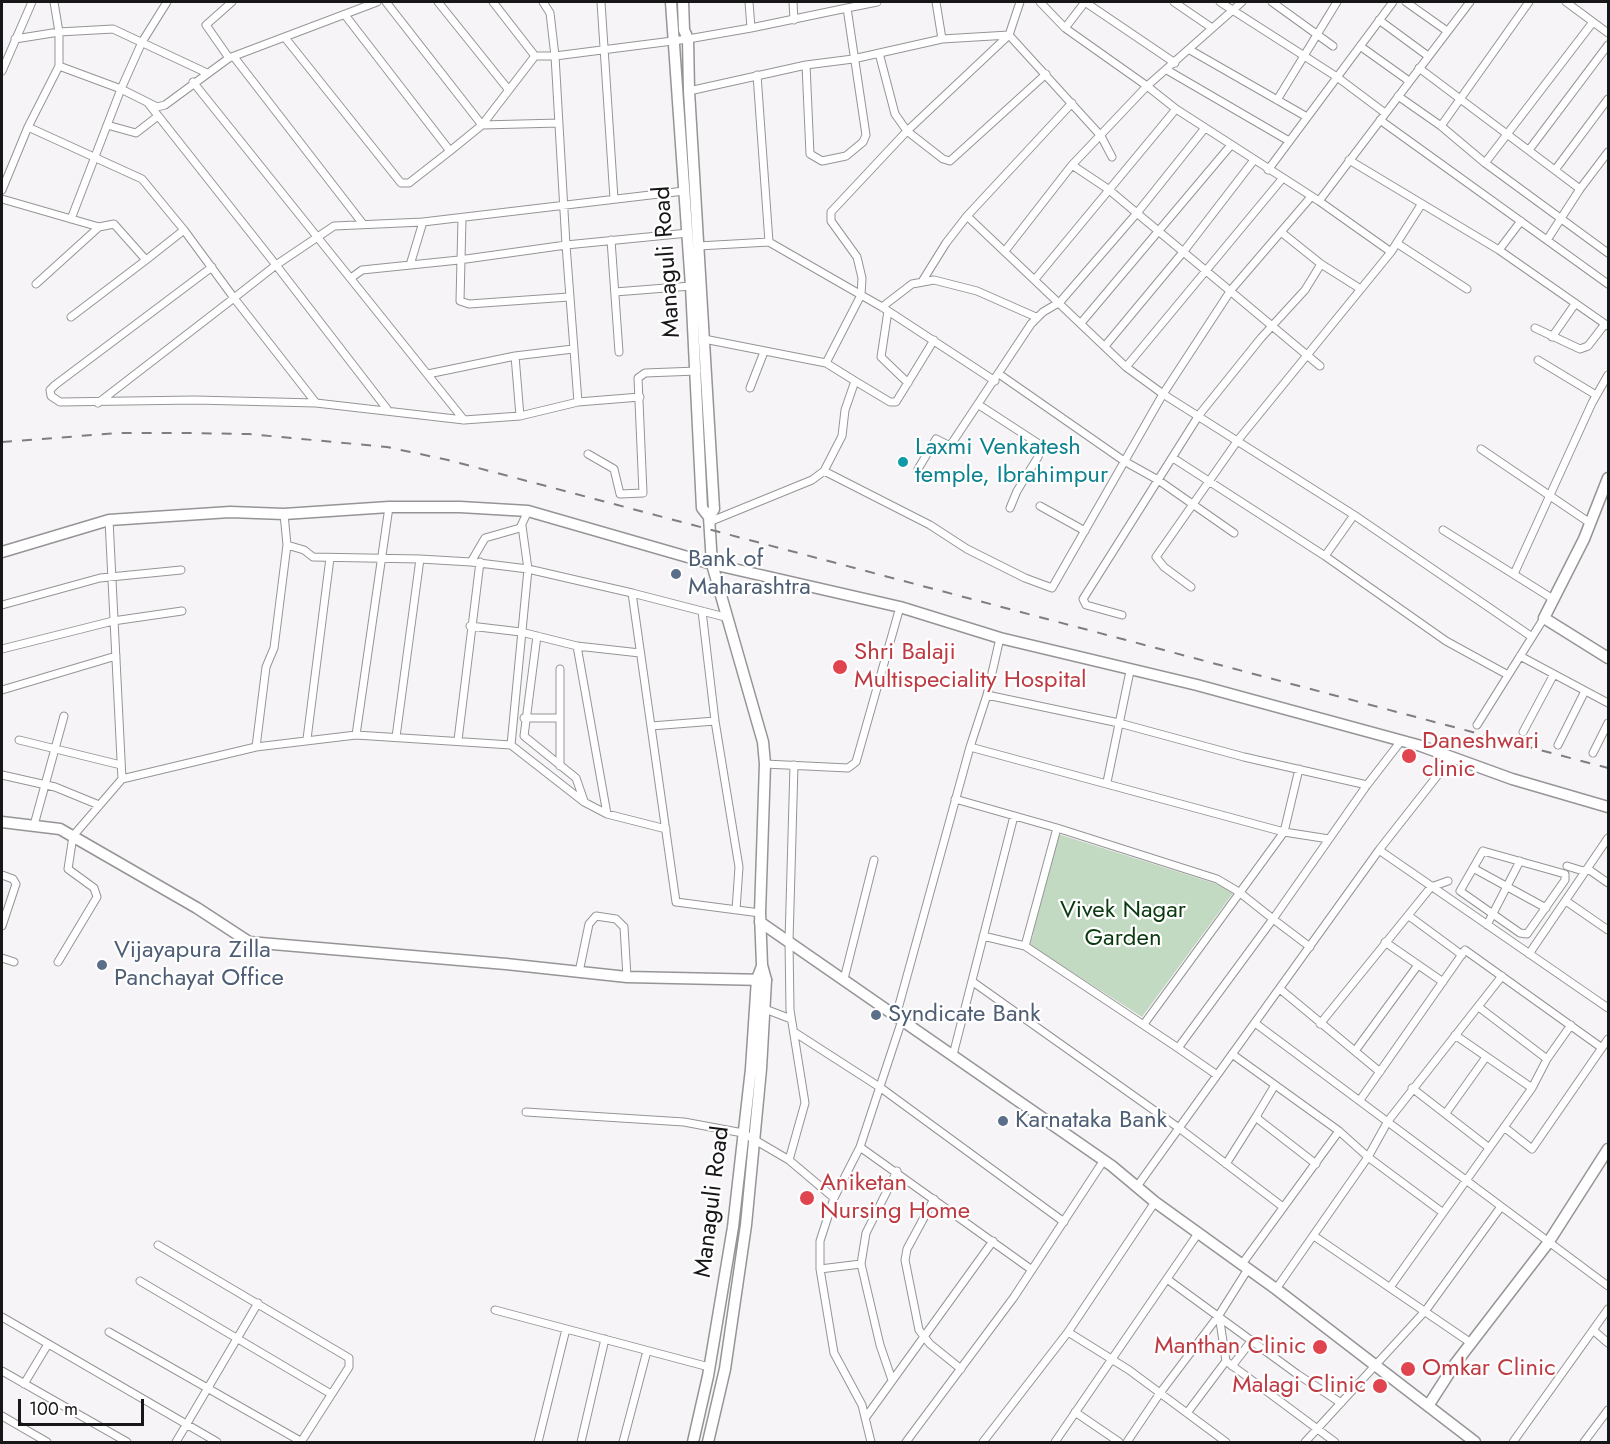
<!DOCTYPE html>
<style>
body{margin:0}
#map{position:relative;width:1610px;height:1444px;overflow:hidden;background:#f6f4f7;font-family:Jost,sans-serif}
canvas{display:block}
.frame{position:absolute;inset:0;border:3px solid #181718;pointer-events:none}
.scale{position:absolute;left:18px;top:1399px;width:126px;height:27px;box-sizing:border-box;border:3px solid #181718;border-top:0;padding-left:8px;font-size:18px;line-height:21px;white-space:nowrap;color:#181718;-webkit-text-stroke:4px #fff;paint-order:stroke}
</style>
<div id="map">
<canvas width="1610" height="1444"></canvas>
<div class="frame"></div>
<div class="scale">100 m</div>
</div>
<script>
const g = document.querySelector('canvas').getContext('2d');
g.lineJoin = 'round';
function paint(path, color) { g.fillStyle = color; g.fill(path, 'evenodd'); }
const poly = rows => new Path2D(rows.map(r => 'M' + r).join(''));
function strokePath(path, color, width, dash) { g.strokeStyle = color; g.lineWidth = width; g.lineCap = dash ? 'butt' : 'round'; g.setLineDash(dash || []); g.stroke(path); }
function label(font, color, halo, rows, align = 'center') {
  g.font = font + ' Jost,sans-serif'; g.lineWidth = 4.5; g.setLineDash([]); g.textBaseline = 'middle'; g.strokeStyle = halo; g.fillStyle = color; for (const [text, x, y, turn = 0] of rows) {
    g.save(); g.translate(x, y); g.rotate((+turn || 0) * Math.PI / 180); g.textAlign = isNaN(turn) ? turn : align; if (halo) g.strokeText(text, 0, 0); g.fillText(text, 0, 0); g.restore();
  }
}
paint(poly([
 [1058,834,1220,885,1233,893,1142,1017,1030,945]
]), '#c2dac1');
const street = poly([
 [54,2,59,32,59,66],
 [386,2,482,125,559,123],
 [438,2,508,89],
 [493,2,535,56,555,56,688,39,751,28,749,2],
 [601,2,614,199],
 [793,2,794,20],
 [936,2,942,39],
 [1040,2,1065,28,1147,86,1242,2],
 [1085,2,1175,63],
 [1174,2,1212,28],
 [1220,2,1337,77,1385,113],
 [1272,2,1333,46],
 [1406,2,1447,31],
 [1566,2,1608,33],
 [847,8,877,2],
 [345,15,450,151,482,125,535,56],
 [1379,20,1428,56],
 [751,28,847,8,866,135,863,142,846,156,822,161,810,154,806,65],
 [1065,28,1085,2],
 [15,39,59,32,113,29,207,73],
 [286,39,401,183,409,183,450,151],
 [1360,46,1409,81],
 [1190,50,1307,117],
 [879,53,895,114,907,131,943,159,950,161,1046,74],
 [234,57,363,224],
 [229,58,206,25,232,2],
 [1419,68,1580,189],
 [1167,70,1289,141],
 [2,71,32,2],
 [757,75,769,242],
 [193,82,464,420],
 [689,91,806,65,853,59,942,39,1009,35,1020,2],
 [1398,96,1441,126,1485,163,1608,253],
 [1277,100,1337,2],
 [1176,109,1319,201,1470,2],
 [1380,120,1608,284],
 [107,125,136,133,158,116],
 [1441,126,1529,2],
 [28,127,142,179,184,230],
 [1529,150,1608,45],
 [1349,160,1499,250,1521,221],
 [1485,163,1593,22],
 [1072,165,1108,189,1320,366],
 [1268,170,1393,2],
 [1555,170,1608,99],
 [2,190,28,127,59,66,121,89,157,107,165,105,229,58,377,2],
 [2,199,99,227,114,224,146,260,184,230,234,298,276,265,148,103],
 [1319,201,1391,252,1421,205],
 [967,216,1072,103],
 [462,218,460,301,469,304,569,297],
 [71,219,121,89,142,42,167,2],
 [423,222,684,191],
 [1281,232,1321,264,1359,288],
 [611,240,619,352],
 [1547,240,1580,189,1608,152],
 [1398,244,1467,289],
 [698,246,769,242,882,307,995,381],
 [1499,250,1608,326],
 [1005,251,1072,165,1147,86,1176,109,1036,278],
 [212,267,55,385,50,390,51,396,60,402,195,400,316,403],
 [351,278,362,270,459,260,566,245,555,56,550,13,543,2],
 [923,280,946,243,967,216,1126,367,1163,394,1354,515,1532,637],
 [36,284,99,227],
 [615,292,691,286],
 [882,307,912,284,934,280,977,291,1036,317],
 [888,311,881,357,908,383],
 [71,317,146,260],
 [1081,323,1231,145],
 [1535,328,1580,349,1588,346,1605,324],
 [1552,337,1575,304],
 [704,339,826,363],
 [1105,346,1184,251,1254,160],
 [515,356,573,349],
 [1538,360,1596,395],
 [1126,367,1282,179],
 [999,374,1124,461,1158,480,1234,533],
 [855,381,890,402,896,402,934,340],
 [750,388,764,352],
 [640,397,578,402,566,245,688,233],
 [98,403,234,298,316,403,464,420,520,416,515,356,428,374],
 [979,405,1042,446,1038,457,1017,491,1010,508],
 [387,409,276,265,334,226,423,222,410,265],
 [520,416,578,402],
 [1481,449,1590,523],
 [588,454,614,469,620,494,643,493,638,378,645,373,697,371],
 [1173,458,1325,556,1446,641,1508,675],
 [918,469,936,439,950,446,1031,324,1043,312,1060,302,1137,213,1205,128],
 [824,471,930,525,967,549,1025,578,1052,588,1163,394,1231,290,1310,198],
 [1040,506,1085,531],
 [528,511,520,528,485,538,471,562,528,569,632,593],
 [284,514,287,545,304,550,313,557,420,559],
 [109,520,122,779],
 [709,522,812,480,824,471,842,436,845,410,855,381,826,363,861,295,862,278,857,257,831,221,831,212,907,131,1009,35,1101,136,1112,157],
 [1443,530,1553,599],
 [1325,556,1354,515],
 [1514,574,1592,403,1608,375],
 [1191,587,1164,567,1156,557,1238,440,1391,252],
 [2,605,100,578,181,570],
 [702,611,715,721,739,867,736,910],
 [1122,615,1086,605,1083,599,1199,415,1261,338,1305,290,1321,264],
 [725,617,632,593,676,902,760,913],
 [470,626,521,632,577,646],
 [537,636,524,736,576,778,584,801],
 [1000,638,987,695,970,747,1284,832,1329,839],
 [2,649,113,621,182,611],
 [1520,656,1608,703],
 [2,690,116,656],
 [987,695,1119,723,1244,757,1367,785],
 [524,718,558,718],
 [1477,725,1544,618],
 [651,726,715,721],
 [1523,732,1554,674],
 [356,735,389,507],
 [396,737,420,559,471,562],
 [307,739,330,558],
 [19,740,121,765],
 [458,740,480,562],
 [511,745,528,569,522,526],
 [1558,745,1585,691],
 [256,747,266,667,274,648,287,545],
 [1593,753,1608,723],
 [765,764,848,768,856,762,900,607],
 [560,766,560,669],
 [2,775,55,787,99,805],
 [1107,782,1130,671],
 [955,799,1057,828],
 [607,814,577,646,640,653],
 [34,825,64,716],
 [1379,850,1608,1008],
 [1483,851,1565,874,1565,880,1527,934,1520,933,1460,891,1483,851],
 [1567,866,1583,871,1588,869,1608,883],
 [1473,868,1546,908],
 [2,875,13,879,16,884,2,926],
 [1566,901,1608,930],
 [1409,916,1462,955],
 [1487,925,1520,861],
 [983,936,1025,946],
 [1385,942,1443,982],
 [1310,947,1273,919,1367,785,1401,741],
 [1529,954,1608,838],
 [2,958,14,962],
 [58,962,97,897,94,888,68,869,73,836,122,779,256,747,356,735,511,745,584,802,607,814,666,829],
 [579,972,589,924,596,916,616,919,624,927,627,977],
 [844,979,874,860],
 [973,982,1179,1128,1283,1207],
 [1280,989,1380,1072],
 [1480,1008,1547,1059],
 [765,1009,791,1019],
 [896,1016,970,747],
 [1255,1023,1608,1286],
 [1144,1024,1284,832,1299,769],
 [1320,1024,1431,887,1448,881],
 [794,1032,881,1088,1064,1222],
 [1455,1035,1532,1088],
 [1178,1048,1025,946,1057,828,1217,879,1239,892,1273,919,1178,1048,1217,1075],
 [1355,1051,1418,965],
 [1232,1054,1339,1131,1368,1157,1442,1212],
 [953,1055,1014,816],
 [1275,1085,1257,1115,1258,1119,1316,1164],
 [1412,1088,1488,1147],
 [1360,1100,1465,950,1602,1048],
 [526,1112,684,1122,743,1133,789,1160,834,1198],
 [1446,1113,1486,1057],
 [1504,1127,1532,1149,1608,1039],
 [860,1147,1032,1270],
 [789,1160,805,1103,790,1010,789,941,794,765],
 [1226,1164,1257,1115],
 [1138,1185,1379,850,1452,757],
 [934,1199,907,1249,905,1260,919,1330,930,1344,961,1369],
 [1314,1236,1471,1343],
 [158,1245,349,1358,349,1367,301,1442],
 [1242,1264,1339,1131],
 [820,1269,861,1264],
 [1167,1279,1297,1374,1341,1403],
 [140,1281,331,1394],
 [1391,1286,1532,1088,1547,1059,1571,1025],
 [1276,1289,1368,1157,1388,1121,1502,976],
 [495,1310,709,1367],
 [2,1317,217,1442],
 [1593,1330,1608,1343],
 [109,1332,302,1442],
 [1068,1332,1129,1370,1226,1442],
 [1226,1361,1335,1442],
 [1232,1366,1252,1340],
 [2,1371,127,1442],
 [892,1380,880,1345,861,1264,866,1233,897,1171],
 [24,1384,48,1344],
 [1075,1412,1119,1442],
 [1187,1413,1226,1361,1219,1315,1248,1269],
 [2,1416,47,1442],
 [866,1417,993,1241],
 [176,1442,258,1303],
 [538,1442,566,1329],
 [581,1442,605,1339],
 [623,1442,647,1351],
 [871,1442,862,1405,834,1353,820,1269,820,1241,834,1198,860,1147,902,1020],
 [906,1442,1014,1297,1104,1160],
 [983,1442,1068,1332,1155,1202],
 [1055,1442,1199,1232],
 [1127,1442,1160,1393,1219,1315],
 [1305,1442,1426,1310,1500,1208],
 [1513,1442,1608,1309],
 [1584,1442,1608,1410]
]);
const secondary = poly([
 [1608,478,1584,539,1544,618,1608,658],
 [2,552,109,520,230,512,284,514,389,507,460,507,528,511,712,564,900,607,1000,638,1197,685,1421,746,1512,779,1608,807],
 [2,822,60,829,197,908,249,942,506,964,627,977,766,980],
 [760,922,1112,1166,1155,1202,1276,1289,1475,1442],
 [1428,1406,1455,1364,1548,1243,1608,1149]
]);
const primary = poly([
 [671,2,691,286,702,508,709,517],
 [683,2,684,30,688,39,689,91,714,509,709,517,712,564,763,742,765,764,760,913,762,965,766,980,761,1069,746,1225,725,1369,708,1442],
 [693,1442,708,1376,733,1227,751,1069,757,979,762,966]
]);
strokePath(street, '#969497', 9);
strokePath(secondary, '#969497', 13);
strokePath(primary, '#969497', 13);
strokePath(street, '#fff', 7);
strokePath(secondary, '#fff', 10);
strokePath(primary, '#fff', 10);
strokePath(poly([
 [2,442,119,433,187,433,249,434,387,447,448,460,1608,768]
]), '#7e7d7f', 2, [10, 10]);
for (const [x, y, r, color] of [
 [903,462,6,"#0f9aa8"],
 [676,574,6,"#5c6f8a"],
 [840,667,8,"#e0444e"],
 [1409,756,8,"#e0444e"],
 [102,965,6,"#5c6f8a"],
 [876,1015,6,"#5c6f8a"],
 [1003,1121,6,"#5c6f8a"],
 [807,1198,8,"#e0444e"],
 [1320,1347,8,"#e0444e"],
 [1408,1369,8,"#e0444e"],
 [1380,1386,8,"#e0444e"]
]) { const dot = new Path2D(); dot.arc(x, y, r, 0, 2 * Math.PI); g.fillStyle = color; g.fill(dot); strokePath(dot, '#fff', 2); }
label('24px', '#181718', '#fff', [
 ["Managuli Road",668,262,-94],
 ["Managuli Road",713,1202,-83]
]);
label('24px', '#0d838f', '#fff', [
 ["Laxmi Venkatesh",915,448],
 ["temple, Ibrahimpur",915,476]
], 'left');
label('24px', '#4e5e75', '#fff', [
 ["Bank of",688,560],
 ["Maharashtra",688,588],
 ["Vijayapura Zilla",114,951],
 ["Panchayat Office",114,979],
 ["Syndicate Bank",888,1015],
 ["Karnataka Bank",1015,1121]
], 'left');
label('24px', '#be3a42', '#fff', [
 ["Shri Balaji",854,653],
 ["Multispeciality Hospital",854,681],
 ["Daneshwari",1422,742],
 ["clinic",1422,770],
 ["Aniketan",820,1184],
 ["Nursing Home",820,1212],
 ["Manthan Clinic",1306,1347,"right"],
 ["Omkar Clinic",1422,1369],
 ["Malagi Clinic",1366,1386,"right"]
], 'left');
label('24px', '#09390e', '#fff', [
 ["Vivek Nagar",1123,911],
 ["Garden",1123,939]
]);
</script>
